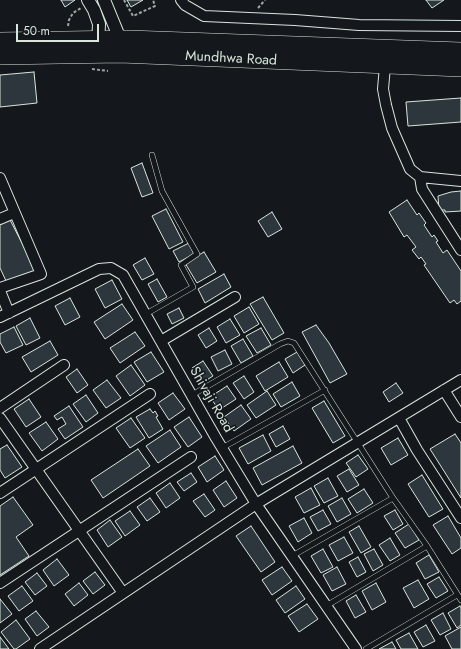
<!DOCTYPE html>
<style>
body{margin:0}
#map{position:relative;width:461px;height:649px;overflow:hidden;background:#14181c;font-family:Jost,sans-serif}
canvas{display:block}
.scale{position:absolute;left:16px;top:24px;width:83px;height:18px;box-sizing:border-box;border:2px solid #d8e6dc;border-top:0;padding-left:5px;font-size:12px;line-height:14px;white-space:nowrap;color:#d8e6dc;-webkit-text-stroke:3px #14181c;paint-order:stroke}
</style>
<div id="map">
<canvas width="461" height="649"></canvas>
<div class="scale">50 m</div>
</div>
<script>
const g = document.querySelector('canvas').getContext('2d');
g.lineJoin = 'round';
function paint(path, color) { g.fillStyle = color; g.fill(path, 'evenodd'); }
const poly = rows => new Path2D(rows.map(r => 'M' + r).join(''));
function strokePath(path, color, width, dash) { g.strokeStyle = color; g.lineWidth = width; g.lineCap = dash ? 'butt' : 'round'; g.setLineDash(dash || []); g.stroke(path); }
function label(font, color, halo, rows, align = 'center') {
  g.font = font + ' Jost,sans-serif'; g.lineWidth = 3; g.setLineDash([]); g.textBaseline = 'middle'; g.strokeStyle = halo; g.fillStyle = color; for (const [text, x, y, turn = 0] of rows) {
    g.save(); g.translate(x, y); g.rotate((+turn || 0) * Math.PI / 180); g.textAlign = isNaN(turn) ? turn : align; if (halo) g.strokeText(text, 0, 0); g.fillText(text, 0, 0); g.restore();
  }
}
const building = poly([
 [61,0,75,0,65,7,61,0],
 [127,0,143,0,131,7,127,0],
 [426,0,444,0,432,8,426,0],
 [34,72,37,103,0,107,0,75,34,72],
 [461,98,461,122,408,126,406,102,461,98],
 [142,163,153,193,142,197,131,168,142,163],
 [461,191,461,211,445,212,445,210,439,210,438,196,451,192,461,191],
 [407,200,417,215,419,213,426,223,424,225,432,237,434,235,438,241,436,242,443,253,447,250,461,271,461,301,457,304,454,300,450,303,424,265,426,264,421,257,419,259,412,250,416,247,407,235,404,237,389,212,407,200],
 [166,209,183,242,169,249,152,216,166,209],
 [272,212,282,229,268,237,258,221,272,212],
 [9,218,36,270,7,283,0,268,0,222,9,218],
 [189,243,194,254,179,262,173,251,189,243],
 [204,252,216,272,197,283,185,263,204,252],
 [145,258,154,274,142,280,133,265,145,258],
 [224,274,231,287,205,303,198,289,224,274],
 [157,279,167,297,158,302,148,284,157,279],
 [112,280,122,299,105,308,95,289,112,280],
 [263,297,284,333,272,340,250,304,263,297],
 [70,298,80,317,65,325,55,306,70,298],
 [122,304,133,320,105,339,94,322,122,304],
 [249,307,259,324,244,333,234,316,249,307],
 [179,308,184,318,172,324,167,314,179,308],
 [30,318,40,338,26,345,16,326,30,318],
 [230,319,240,335,226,343,217,327,230,319],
 [316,325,329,343,347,374,330,383,302,332,316,325],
 [14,327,23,345,6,353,0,342,0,334,14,327],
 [209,328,217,341,206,348,198,335,209,328],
 [261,328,271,345,257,353,246,336,261,328],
 [135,332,145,346,120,363,110,348,135,332],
 [243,339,253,356,241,363,231,346,243,339],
 [50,341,58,355,31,372,22,357,50,341],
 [225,350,232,364,218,371,211,357,225,350],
 [151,352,164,372,147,382,134,362,151,352],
 [297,352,305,365,293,373,285,359,297,352],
 [203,361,213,376,202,383,192,368,203,361],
 [279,362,288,377,265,391,256,376,279,362],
 [131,365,145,385,130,396,116,376,131,365],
 [77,369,88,385,77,393,66,377,77,369],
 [244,376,254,392,244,399,233,383,244,376],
 [107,380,121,398,106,408,93,390,107,380],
 [292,382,300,396,281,407,273,394,292,382],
 [396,383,403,393,389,402,383,392,396,383],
 [227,386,236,399,219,410,210,397,227,386],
 [267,391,276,405,256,418,247,405,267,391],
 [173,393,185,409,169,420,158,403,173,393],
 [86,395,98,413,86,422,73,404,86,395],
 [29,399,41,417,26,427,14,409,29,399],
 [324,401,345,436,333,443,312,408,324,401],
 [241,405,251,419,234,431,224,417,241,405],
 [69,406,83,427,65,439,58,429,66,424,62,417,57,420,54,416,69,406],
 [150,409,153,413,155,411,158,416,156,417,163,429,149,438,136,417,150,409],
 [189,417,202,437,188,447,174,427,189,417],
 [131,418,145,438,130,448,116,428,131,418],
 [46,422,58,439,42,451,29,433,46,422],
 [283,426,290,439,276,447,269,434,283,426],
 [170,430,181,447,158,463,146,446,170,430],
 [455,434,461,443,461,498,430,449,455,434],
 [263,435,271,451,248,464,239,448,263,435],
 [398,438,408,455,391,465,381,448,398,438],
 [7,445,22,467,5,478,0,470,0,449,7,445],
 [293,446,302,463,262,485,253,468,293,446],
 [138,449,150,466,103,498,91,480,138,449],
 [358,455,368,469,356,477,346,463,358,455],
 [215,456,224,470,207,482,198,467,215,456],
 [349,469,359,485,347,492,337,476,349,469],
 [191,473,197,482,184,491,177,482,191,473],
 [422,475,443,509,429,517,408,484,422,475],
 [328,478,338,496,324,503,314,486,328,478],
 [226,481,237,498,224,507,213,490,226,481],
 [170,483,180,498,166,508,156,493,170,483],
 [311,488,320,505,304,513,295,497,311,488],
 [364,489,373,503,357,513,348,499,364,489],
 [204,494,215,510,205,517,193,501,204,494],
 [13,497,33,525,16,537,29,556,0,575,0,506,13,497],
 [150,498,160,512,147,521,137,507,150,498],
 [342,498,351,514,337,522,328,506,342,498],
 [323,510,331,524,318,531,310,517,323,510],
 [395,510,403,524,393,530,384,516,395,510],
 [130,511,140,525,125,536,115,521,130,511],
 [448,516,461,538,461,548,452,554,433,525,448,516],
 [304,518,312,533,298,542,289,526,304,518],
 [110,520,122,537,108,547,97,530,110,520],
 [409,524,419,540,405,548,395,533,409,524],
 [251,526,275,562,261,572,236,536,251,526],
 [359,526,371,547,361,553,349,532,359,526],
 [344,537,353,553,338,561,329,545,344,537],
 [390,538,400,555,390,561,379,545,390,538],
 [323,549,333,567,321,573,311,556,323,549],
 [374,549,383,565,373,571,364,554,374,549],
 [429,555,439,572,425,579,416,563,429,555],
 [358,557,366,572,357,577,349,562,358,557],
 [57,559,69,575,54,586,43,570,57,559],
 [282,567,292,581,272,595,262,580,282,567],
 [337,567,346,584,332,591,323,575,337,567],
 [95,572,105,585,93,594,83,581,95,572],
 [37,573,47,586,35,595,25,582,37,573],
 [439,577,448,591,436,598,427,584,439,577],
 [418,580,429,599,414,608,403,588,418,580],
 [79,583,88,595,74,606,65,594,79,583],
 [376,583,386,602,372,610,362,591,376,583],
 [22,586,33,601,19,611,8,596,22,586],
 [296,586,305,599,285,613,276,600,296,586],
 [356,595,366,612,355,618,346,601,356,595],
 [0,599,12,614,0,623,0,599],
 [307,604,318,619,299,632,288,616,307,604],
 [460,606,461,608,461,625,457,628,448,613,460,606],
 [36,611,49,627,37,636,25,619,36,611],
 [443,613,451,629,440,635,431,620,443,613],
 [16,620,30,639,16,649,14,649,1,632,16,620],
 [426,625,435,641,423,647,414,632,426,625],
 [461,627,461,649,452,649,445,636,461,627],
 [409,633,418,649,401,649,396,640,409,633],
 [0,637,9,649,0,649,0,637],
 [392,642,396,649,379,649,392,642]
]);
paint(building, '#2c363c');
strokePath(building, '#d8e6dc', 1);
const service = poly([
 [146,314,193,287,181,265,197,254,162,191,152,155],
 [192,395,280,344,288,341,294,343,393,498,427,546,461,600],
 [222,448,325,390],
 [292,556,393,498],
 [326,606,427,546],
 [366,649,457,595]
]);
const minor = poly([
 [181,0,185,5,204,16,295,20,359,25,461,26],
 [385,66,383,89,386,105,392,128,410,169,420,177,461,181],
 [420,177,422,189,461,250],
 [0,178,41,274,0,288],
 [0,219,14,213],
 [0,291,9,313],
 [0,317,99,269,111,268,123,275,216,438,256,504,356,649],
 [161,341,235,297],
 [444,390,461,417],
 [0,408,64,365],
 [0,418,123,593],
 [399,418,417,450,461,518],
 [0,493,150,394],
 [0,583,191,457],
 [40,649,256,504,461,380]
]);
const tertiary = poly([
 [88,0,94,10,99,24,98,46],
 [104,0,120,39,120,47]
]);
const trunk = poly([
 [0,41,129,39,461,51],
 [0,56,120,54,461,68]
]);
strokePath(service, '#d8e6dc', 6);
strokePath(minor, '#d8e6dc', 12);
strokePath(tertiary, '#d8e6dc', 14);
strokePath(trunk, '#d8e6dc', 18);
strokePath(poly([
 [124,0,133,16,155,6,153,0],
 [258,8,265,0],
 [68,26,69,20,73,13,81,8],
 [92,69,108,71]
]), '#9da8a2', 2, [3, 2]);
strokePath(service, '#14181c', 5);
strokePath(minor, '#14181c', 10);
strokePath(tertiary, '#14181c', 12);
strokePath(trunk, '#14181c', 17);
label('14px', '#d8e6dc', '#14181c', [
 ["Mundhwa Road",231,59,3],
 ["Shivaji Road",211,400,60]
]);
</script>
